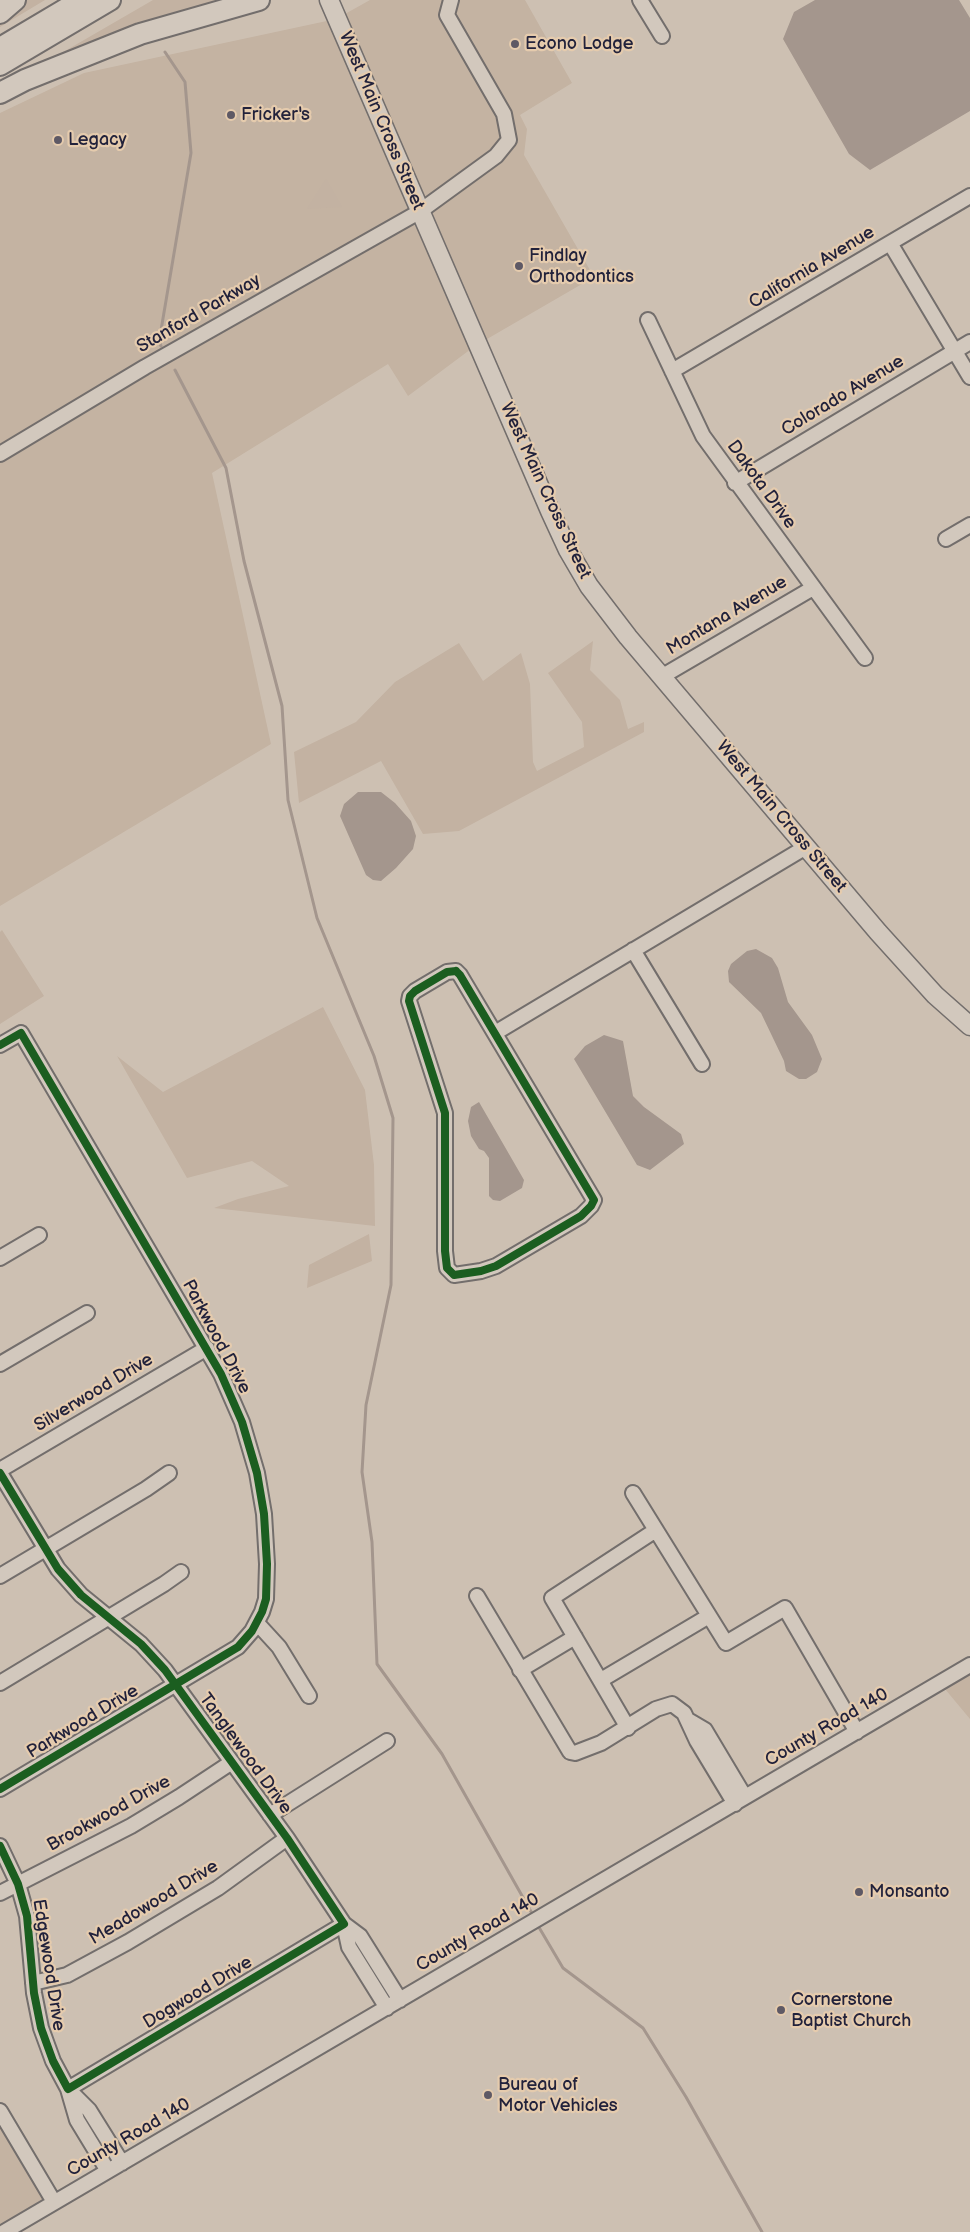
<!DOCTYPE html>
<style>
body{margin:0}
canvas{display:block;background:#cdc0b2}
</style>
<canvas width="970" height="2232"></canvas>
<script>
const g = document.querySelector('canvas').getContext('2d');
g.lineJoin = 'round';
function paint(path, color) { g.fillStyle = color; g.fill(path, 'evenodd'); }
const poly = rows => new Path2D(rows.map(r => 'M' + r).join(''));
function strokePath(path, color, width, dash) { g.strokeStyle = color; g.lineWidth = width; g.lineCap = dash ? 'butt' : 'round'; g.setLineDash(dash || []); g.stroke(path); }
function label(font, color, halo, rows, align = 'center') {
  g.font = font + ' "Balsamiq Sans",sans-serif'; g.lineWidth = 4.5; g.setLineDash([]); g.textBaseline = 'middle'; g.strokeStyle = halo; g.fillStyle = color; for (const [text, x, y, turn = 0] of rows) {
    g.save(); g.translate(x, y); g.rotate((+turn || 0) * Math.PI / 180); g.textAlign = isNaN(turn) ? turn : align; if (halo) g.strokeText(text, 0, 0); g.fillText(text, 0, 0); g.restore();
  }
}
paint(poly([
 [370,0,525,0,572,83,520,115,527,129,524,155,594,277,475,346,408,396,388,364,212,473,271,744,0,906,0,113,84,73,336,19],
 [970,1665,970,1719,940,1683],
 [0,2113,54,2202,0,2232]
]), '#c4b3a2');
paint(poly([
 [22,0,45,0,0,27,0,20],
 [153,0,233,0,27,73],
 [326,179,342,207,307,209],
 [593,641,590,670,620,700,628,729,644,722,644,732,459,831,423,834,381,761,299,803,294,752,356,722,395,682,459,643,483,681,521,653,530,684,533,762,537,771,584,747,582,722,548,673],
 [2,930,44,996,0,1024,0,932],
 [323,1007,365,1090,374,1165,375,1226,214,1208,238,1199,289,1186,252,1161,187,1178,117,1056,163,1092],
 [369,1234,372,1261,307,1288,309,1265]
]), '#c3b2a2');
paint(poly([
 [815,0,959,0,970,18,970,111,870,170,849,154,783,39,794,12],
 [358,792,381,792,395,803,411,821,416,836,413,849,396,868,381,881,373,880,366,875,340,816,344,804],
 [756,949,772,958,778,968,788,1002,812,1035,822,1059,817,1072,806,1079,799,1079,786,1071,784,1061,761,1013,729,982,728,971,731,964,747,951],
 [604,1035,623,1041,633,1096,644,1107,681,1134,684,1144,650,1170,637,1165,574,1059,585,1046],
 [479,1102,524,1180,522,1188,500,1201,493,1200,489,1196,489,1158,484,1151,479,1149,471,1136,468,1121,471,1107]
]), '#a4968d');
strokePath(poly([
 [161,346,159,342,191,153,185,82,165,52],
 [175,370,226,468,244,561,282,706,288,800,317,918,374,1056,393,1118,391,1285,366,1405,362,1472,372,1542,377,1664,442,1754,534,1917],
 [537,1924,563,1968,643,2028,686,2097,762,2232]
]), '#a4968d', 3);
const minor = poly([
 [640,0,662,36],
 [890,243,970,377],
 [648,320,703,436,865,658],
 [672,371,970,196],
 [0,454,145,367,419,212,496,156,509,140,504,114,447,15,451,0],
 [735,483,970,342],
 [946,539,970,525],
 [661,677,813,588],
 [633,950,702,1064],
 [456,971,460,975,594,1200,591,1206,581,1216,496,1266,481,1271,454,1275,447,1268,445,1251,445,1113,409,1001,410,996,415,991,447,972,456,971],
 [495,1033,806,847],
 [0,1045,21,1033,221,1374,242,1422,257,1473,264,1514,267,1564,266,1599,262,1612,252,1631,238,1647,0,1789],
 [0,1258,39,1235],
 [0,1364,87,1313],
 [0,1470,207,1348],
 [0,1473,58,1569,81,1595,141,1644,165,1670,287,1838,344,1924,68,2089,53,2061,41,2028,34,1993,27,1916,18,1884,0,1846],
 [633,1493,726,1643,785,1608,857,1732],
 [0,1576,146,1489,169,1473],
 [477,1596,570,1752,575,1753,601,1743,656,1709,672,1704,684,1713,697,1741,735,1804],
 [257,1623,279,1647,309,1696],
 [520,1670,575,1637],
 [601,1680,709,1616],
 [0,1683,164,1584,181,1572],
 [688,1720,705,1730,745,1797],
 [628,1728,552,1598,656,1530],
 [270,1815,387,1741],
 [0,1893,131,1826,179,1797,232,1762],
 [33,1983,67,1975,128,1942,218,1888,287,1838],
 [387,2008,349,1947,344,1924,360,1936,400,2000],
 [0,2111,54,2202],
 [108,2171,77,2120,68,2089,89,2110,122,2163],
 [4,2232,970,1665]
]);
const major = poly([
 [329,0,550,511,568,550,589,586,628,637,878,932,935,995,970,1026]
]);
const highway = poly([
 [0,13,15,0],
 [0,48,81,0],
 [0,65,110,0],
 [0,93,25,80,140,34,259,0]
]);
strokePath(minor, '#736e6c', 18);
strokePath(major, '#736e6c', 21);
strokePath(highway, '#736e6c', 24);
strokePath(minor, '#d2c8bd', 14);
strokePath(major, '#d2c8bd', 18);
strokePath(highway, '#d2c8bd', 20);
strokePath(poly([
 [456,971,460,975,594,1200,591,1206,581,1216,496,1266,481,1271,454,1275,447,1268,445,1251,445,1113,409,1001,410,996,415,991,447,972,456,971],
 [0,1045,21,1033,221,1374,242,1422,257,1473,264,1514,267,1564,266,1599,262,1612,252,1631,238,1647,0,1789],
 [0,1473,58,1569,81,1595,141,1644,165,1670,287,1838,344,1924,68,2089,53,2061,41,2028,34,1993,27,1916,18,1884,0,1846]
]), '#1b5e20', 8);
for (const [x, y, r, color] of [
 [515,44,5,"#5e5965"],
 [231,115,5,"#5e5965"],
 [58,140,5,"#5e5965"],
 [519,266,5,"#5e5965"],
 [859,1892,5,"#5e5965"],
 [781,2010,5,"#5e5965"],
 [488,2095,5,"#5e5965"]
]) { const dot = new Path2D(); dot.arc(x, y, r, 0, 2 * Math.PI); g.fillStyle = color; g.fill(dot); strokePath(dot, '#e5cbad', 2); }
label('18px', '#22223b', '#e5cbad', [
 ["Econo Lodge",525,44],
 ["Fricker's",241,115],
 ["Legacy",68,140],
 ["Findlay",529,256],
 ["Orthodontics",529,277],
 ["Monsanto",869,1892],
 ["Cornerstone",791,2000],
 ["Baptist Church",791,2021],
 ["Bureau of",498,2085],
 ["Motor Vehicles",498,2106]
], 'left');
label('18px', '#22223b', '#e5cbad', [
 ["West Main Cross Street",381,121,67],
 ["California Avenue",812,268,-31],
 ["Stanford Parkway",199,314,-30],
 ["Colorado Avenue",843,396,-31],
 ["Dakota Drive",761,485,54],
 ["West Main Cross Street",545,491,65],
 ["Montana Avenue",727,616,-31],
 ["West Main Cross Street",781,817,50],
 ["Parkwood Drive",216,1337,62],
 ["Silverwood Drive",94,1393,-31],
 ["Parkwood Drive",83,1722,-31],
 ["County Road 140",827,1728,-30],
 ["Tanglewood Drive",245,1754,54],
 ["Brookwood Drive",109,1814,-29],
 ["Meadowood Drive",154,1903,-31],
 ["County Road 140",478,1933,-30],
 ["Edgewood Drive",48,1965,81],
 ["Dogwood Drive",198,1993,-31],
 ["County Road 140",129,2138,-30]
]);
</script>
